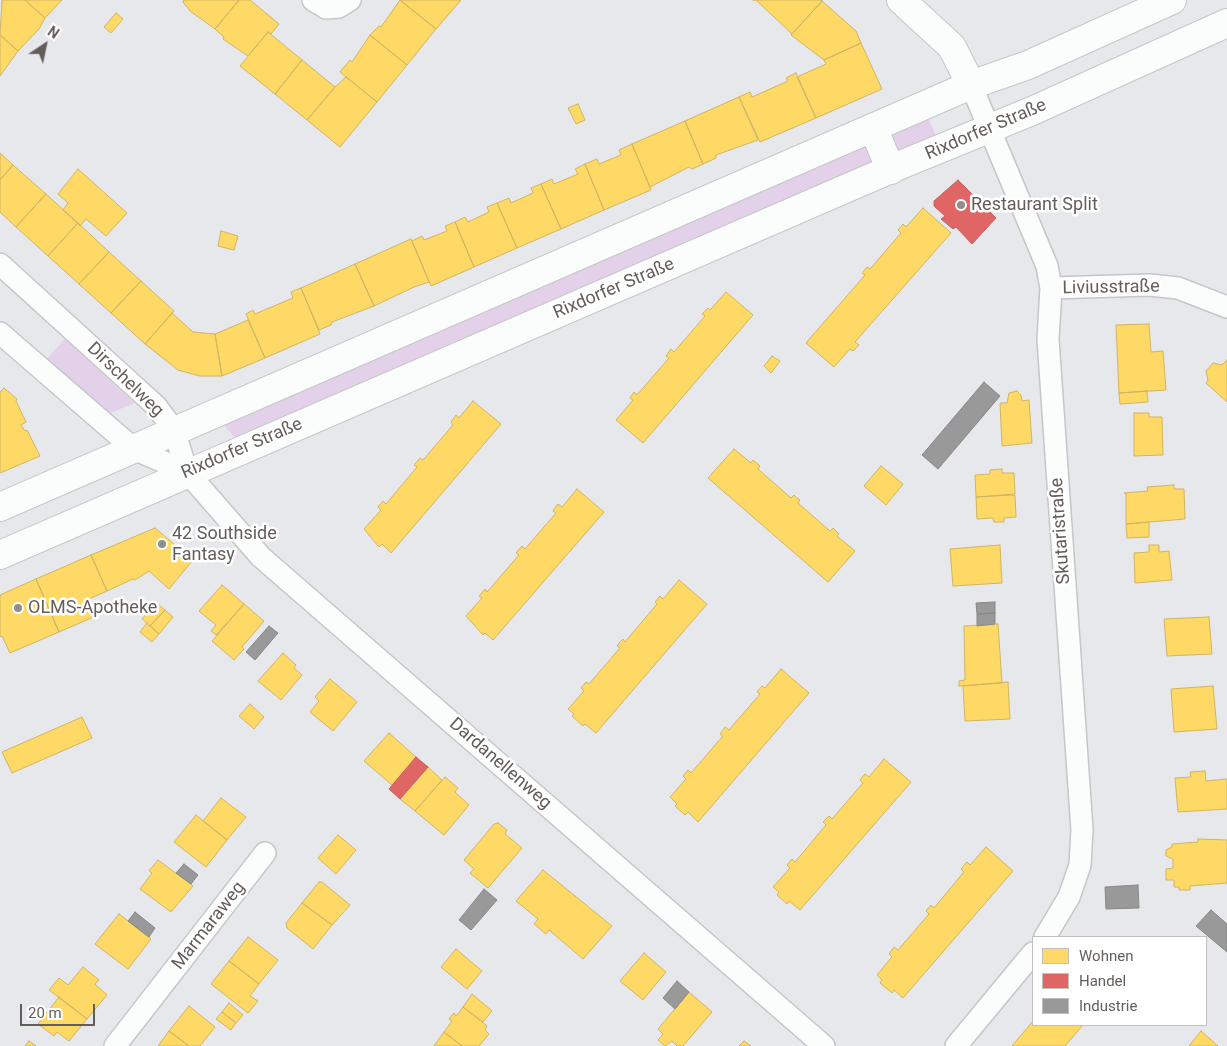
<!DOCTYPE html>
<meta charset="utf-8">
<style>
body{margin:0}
#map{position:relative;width:1227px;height:1046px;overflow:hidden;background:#e6e8eb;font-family:Roboto,sans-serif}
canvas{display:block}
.legend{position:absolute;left:1032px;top:936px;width:175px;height:90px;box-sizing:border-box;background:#fff;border:1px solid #c1bfbd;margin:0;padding:6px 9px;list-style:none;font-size:15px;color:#645e5b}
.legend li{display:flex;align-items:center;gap:10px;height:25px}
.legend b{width:25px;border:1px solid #c1bfbd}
.north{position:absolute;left:20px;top:20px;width:50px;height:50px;-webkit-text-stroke:4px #fff;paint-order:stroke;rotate:34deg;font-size:14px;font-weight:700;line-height:20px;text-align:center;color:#645e5b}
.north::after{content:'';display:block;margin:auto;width:18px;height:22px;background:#645e5b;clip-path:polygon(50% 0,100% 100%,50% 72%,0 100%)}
.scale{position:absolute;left:20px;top:1004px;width:75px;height:22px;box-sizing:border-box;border:2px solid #645e5b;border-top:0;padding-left:6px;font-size:15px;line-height:18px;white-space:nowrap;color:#645e5b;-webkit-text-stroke:4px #fff;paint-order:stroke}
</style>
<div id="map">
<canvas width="1227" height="1046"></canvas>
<ul class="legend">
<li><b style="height:14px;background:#ffd966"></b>Wohnen</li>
<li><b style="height:14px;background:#e06666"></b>Handel</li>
<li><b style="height:14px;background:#999"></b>Industrie</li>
</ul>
<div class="north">N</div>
<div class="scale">20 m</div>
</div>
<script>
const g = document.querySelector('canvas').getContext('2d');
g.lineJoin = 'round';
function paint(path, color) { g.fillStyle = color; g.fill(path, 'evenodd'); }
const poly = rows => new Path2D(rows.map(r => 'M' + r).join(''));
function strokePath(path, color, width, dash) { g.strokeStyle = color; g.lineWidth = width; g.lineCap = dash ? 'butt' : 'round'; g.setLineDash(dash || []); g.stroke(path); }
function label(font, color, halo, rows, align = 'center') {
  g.font = font + ' Roboto,sans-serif'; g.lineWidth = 5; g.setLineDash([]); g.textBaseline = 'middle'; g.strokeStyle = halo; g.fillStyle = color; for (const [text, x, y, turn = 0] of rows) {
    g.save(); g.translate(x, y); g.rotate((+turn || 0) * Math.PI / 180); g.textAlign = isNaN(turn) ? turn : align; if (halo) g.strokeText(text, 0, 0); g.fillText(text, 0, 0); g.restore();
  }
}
paint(poly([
 [927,115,936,136,903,150,896,149,891,133],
 [865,142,874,162,238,441,220,421],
 [65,339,134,403,106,415,46,360]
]), '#e2d1e8');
const homes = poly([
 [2,0,25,0,45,18,39,29,18,51,0,35,2,0],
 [25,0,62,0,45,18,25,0],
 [184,0,239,0,215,29,190,11,183,2,184,0],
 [239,0,250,0,279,24,271,34,268,32,248,56,223,39,224,37,215,29,239,0],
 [400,0,461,0,436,29,400,0],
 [400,0,436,29,407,65,370,35,379,26,381,27,400,0],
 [753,0,821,0,822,1,792,34,756,0,753,0],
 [822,1,856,31,861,43,824,60,791,35,822,1],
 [116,13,123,19,111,33,104,27,116,13],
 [268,32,302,60,275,94,240,66,268,32],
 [0,35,18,51,0,76,0,35],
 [370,35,407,65,377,102,340,72,350,60,352,62,370,35],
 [861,43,882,89,816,118,797,77,826,64,824,60,861,43],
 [302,60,335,87,307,120,275,94,302,60],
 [796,73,816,118,760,142,739,97,750,92,752,97,788,81,786,78,796,73],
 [346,77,377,102,340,147,307,120,335,87,346,77],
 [739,97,758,140,716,155,716,158,703,164,685,121,739,97],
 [578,104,585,120,576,124,568,108,578,104],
 [685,121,703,164,692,169,689,167,650,187,632,144,685,121],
 [632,144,651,190,604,210,585,164,597,159,599,164,621,155,619,150,632,144],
 [0,153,13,165,0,180,0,153],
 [585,164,604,210,561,229,541,184,552,179,554,184,578,174,575,169,585,164],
 [13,165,46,194,16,227,0,212,0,180,13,165],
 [78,169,127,213,106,236,86,219,80,226,63,210,68,203,58,194,78,169],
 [541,184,561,229,517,248,497,203,509,198,511,203,533,193,531,188,541,184],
 [46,194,78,223,48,256,16,227,46,194],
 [497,203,517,248,474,267,455,222,465,217,468,222,489,212,487,207,497,203],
 [923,208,951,233,855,342,859,345,853,351,850,349,834,367,806,343,865,275,862,273,867,267,870,269,901,233,898,230,903,224,906,227,923,208],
 [455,222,474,267,431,286,412,241,422,236,424,240,447,231,445,226,455,222],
 [78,223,109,252,79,284,48,256,78,223],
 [221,231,238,236,234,250,218,246,221,231],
 [411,239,429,282,414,287,374,306,355,264,411,239],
 [109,252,141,281,111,313,79,284,109,252],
 [355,264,374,306,332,322,331,325,319,330,301,288,355,264],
 [141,281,174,311,145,344,111,313,141,281],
 [301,288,320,334,265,358,246,314,253,310,255,314,293,298,291,292,301,288],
 [726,292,753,315,643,443,616,420,633,400,630,398,634,392,637,395,669,358,666,356,671,349,674,352,705,316,702,314,708,308,710,310,726,292],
 [172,313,193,332,215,334,222,376,200,376,178,370,145,344,172,313],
 [248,320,265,358,222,376,215,334,248,320],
 [1149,324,1151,352,1163,351,1166,390,1119,393,1116,325,1149,324],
 [772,356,780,361,771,373,764,366,772,356],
 [1227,360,1227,402,1206,383,1208,380,1206,371,1213,363,1222,365,1227,360],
 [4,388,17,399,16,401,26,422,21,425,25,431,27,430,40,456,0,473,0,392,4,388],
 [1017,391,1021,395,1022,401,1029,400,1032,443,1002,446,1000,403,1007,403,1009,393,1017,391],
 [1147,391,1148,402,1120,404,1119,393,1147,391],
 [473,401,501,424,391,553,382,544,379,547,364,529,381,510,378,507,383,501,386,504,417,467,414,465,420,458,423,460,453,425,451,422,456,415,459,418,473,401],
 [1134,413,1149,413,1149,417,1162,417,1163,455,1134,456,1134,413],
 [734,449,751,463,753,460,760,466,758,469,791,498,794,495,797,498,800,500,798,503,830,531,833,528,839,534,837,536,855,551,828,582,708,478,734,449],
 [881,466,903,484,886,505,864,486,881,466],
 [1002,469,1002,473,1014,473,1015,494,976,497,975,475,990,474,990,470,1002,469],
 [1174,485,1174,489,1184,489,1185,519,1126,524,1126,494,1124,493,1148,491,1147,487,1174,485],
 [577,489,604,512,493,640,485,633,483,635,466,616,482,598,479,596,485,589,487,592,519,555,516,553,522,546,525,549,556,513,553,511,555,508,558,504,562,507,577,489],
 [1013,495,1015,495,1016,517,1004,518,1004,522,994,522,993,518,977,519,976,497,1013,495],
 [1149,522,1149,537,1127,538,1126,524,1149,522],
 [155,528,193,560,169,589,149,571,135,580,133,579,107,591,91,555,155,528],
 [1000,545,1002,583,953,586,950,549,1000,545],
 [1149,545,1159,545,1159,552,1169,551,1172,580,1135,583,1134,553,1149,552,1149,545],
 [91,555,107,591,89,599,96,616,59,632,36,579,91,555],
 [36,579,59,632,10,653,2,636,0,637,0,595,36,579],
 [679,580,707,604,596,733,585,724,583,726,572,716,574,714,568,709,584,691,581,688,586,682,589,684,620,648,617,646,620,642,623,639,625,642,657,604,655,602,660,596,663,599,679,580],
 [222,585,244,604,216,635,211,631,216,625,199,611,222,585],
 [156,603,165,610,150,626,142,619,156,603],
 [244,604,264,621,242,647,244,649,234,660,212,641,244,604],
 [165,610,173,617,159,634,150,626,165,610],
 [1209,617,1212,654,1167,656,1164,619,1209,617],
 [147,623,159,634,152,642,140,632,147,623],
 [998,624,1002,683,959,686,959,681,965,680,964,626,998,624],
 [283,653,296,665,294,668,302,675,281,700,258,681,283,653],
 [781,669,809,693,698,822,688,812,685,815,675,806,677,804,670,797,686,779,683,776,688,770,691,773,723,736,720,734,725,727,729,730,760,694,757,692,762,686,765,688,781,669],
 [330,679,357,702,333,731,310,712,319,701,315,697,330,679],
 [1008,682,1010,719,965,721,963,686,1008,682],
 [1213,686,1217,729,1174,732,1171,689,1213,686],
 [250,704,264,717,254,729,239,716,250,704],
 [82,717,92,738,12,773,2,752,82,717],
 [389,733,416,757,392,785,364,761,389,733],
 [884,759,911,782,800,910,789,901,787,904,777,895,779,892,773,887,790,868,787,865,792,859,795,862,826,825,823,822,829,816,832,819,863,783,860,780,865,774,869,777,884,759],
 [428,767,442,780,415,811,400,799,428,767],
 [1205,771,1206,781,1227,779,1227,809,1178,812,1175,778,1191,777,1190,772,1205,771],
 [445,777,458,788,455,792,469,805,444,835,415,811,445,777],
 [221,798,246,817,227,840,203,821,221,798],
 [196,815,227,840,206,867,174,842,196,815],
 [498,823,507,830,505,834,522,848,488,888,470,873,474,869,464,860,494,824,498,823],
 [338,835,356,850,336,874,318,858,338,835],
 [1198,839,1227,840,1227,883,1190,886,1190,890,1179,890,1179,887,1174,887,1174,880,1166,880,1166,869,1173,868,1173,859,1166,856,1166,850,1172,847,1172,844,1198,842,1198,839],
 [986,847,1013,871,903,998,894,990,892,993,880,983,882,980,877,975,892,957,889,954,894,947,898,950,929,914,926,911,931,905,934,908,964,872,961,869,967,862,970,865,986,847],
 [158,860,193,886,171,912,140,889,152,873,149,871,158,860],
 [543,870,612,926,583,959,549,930,546,934,534,924,538,919,516,901,543,870],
 [319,882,322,882,350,905,332,925,302,903,319,882],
 [302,903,332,925,313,949,287,928,286,923,302,903],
 [119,914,151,939,128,969,95,944,119,914],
 [248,937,278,960,259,984,229,961,248,937],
 [456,949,482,971,467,989,441,967,456,949],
 [644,953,666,972,643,1000,620,981,644,953],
 [229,961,259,984,250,996,258,1001,248,1013,211,984,229,961],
 [83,967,99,980,95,984,107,995,87,1019,49,990,59,978,68,985,83,967],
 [689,992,712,1012,683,1046,677,1046,672,1041,665,1046,658,1040,663,1034,658,1029,689,992],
 [472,994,492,1011,483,1022,463,1007,472,994],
 [59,997,87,1019,69,1041,57,1032,54,1036,38,1024,59,997],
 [229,1003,243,1015,236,1023,222,1012,229,1003],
 [189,1006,215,1027,200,1046,189,1046,169,1031,189,1006],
 [463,1007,487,1026,485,1030,489,1034,479,1046,462,1046,444,1032,452,1021,449,1019,454,1013,456,1016,463,1007],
 [222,1012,236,1023,231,1030,216,1019,222,1012],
 [1033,1021,1033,1025,1083,1025,1065,1046,1012,1046,1033,1021],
 [169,1031,189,1046,158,1046,169,1031],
 [1201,1031,1218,1046,1189,1046,1201,1031],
 [444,1032,462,1046,434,1046,444,1032],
 [29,1041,36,1046,25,1046,29,1041],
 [744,1041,751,1046,739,1046,744,1041]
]);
paint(homes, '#ffd966');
strokePath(homes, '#d0b463', 1);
const shops = poly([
 [958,180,996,218,972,244,956,227,953,229,941,219,945,216,934,206,934,201,958,180],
 [416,757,428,767,400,799,389,789,416,757]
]);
paint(shops, '#e06666');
strokePath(shops, '#bb6463', 1);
const industry = poly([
 [984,382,1000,396,938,469,922,455,984,382],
 [995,602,995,613,977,614,976,603,995,602],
 [995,613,995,624,977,626,977,614,995,613],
 [269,626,278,633,255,660,246,652,269,626],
 [184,864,198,875,191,884,176,873,184,864],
 [1138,885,1139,908,1106,909,1105,887,1138,885],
 [484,889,497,900,471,930,459,920,484,889],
 [1211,910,1227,924,1227,952,1196,926,1211,910],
 [135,912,155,928,149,937,128,921,135,912],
 [677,981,689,992,675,1009,663,998,677,981]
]);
paint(industry, '#999');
strokePath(industry, '#898786', 1);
const street = poly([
 [313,0,326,8,339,7,350,0],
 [971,85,1047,266,1051,288,1048,339,1082,830,1080,865,1069,897,1045,937],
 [0,264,156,406,174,430,187,472,261,557,824,1046],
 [1051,288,1150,285,1178,288,1227,307],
 [0,333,134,449,187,472],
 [115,1046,265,853],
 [956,1046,1033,953]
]);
const secondary = poly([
 [901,0,952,47,971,85],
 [873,128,891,170],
 [0,507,971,85,1028,65,1172,0],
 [0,555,898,166,1032,111,1227,23]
]);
strokePath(street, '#c6c6c7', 24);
strokePath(secondary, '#c6c6c7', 30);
strokePath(street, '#fbfcfc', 21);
strokePath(secondary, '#fbfcfc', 28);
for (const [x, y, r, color] of [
 [961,205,5,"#928e8d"],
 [162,544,5,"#928e8d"],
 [18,608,5,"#928e8d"]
]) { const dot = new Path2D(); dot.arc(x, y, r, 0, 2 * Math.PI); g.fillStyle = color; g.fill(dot); strokePath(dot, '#fff', 2); }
label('18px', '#645e5b', '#fff', [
 ["Rixdorfer Straße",986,130,-23],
 ["Liviusstraße",1111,288,-1],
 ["Rixdorfer Straße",614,289,-23],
 ["Dirschelweg",125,380,44],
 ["Rixdorfer Straße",242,449,-23],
 ["Skutaristraße",1061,531,-94],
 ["Dardanellenweg",500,764,41],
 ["Marmaraweg",209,926,-52]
]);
label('18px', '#645e5b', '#fff', [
 ["Restaurant Split",971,205],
 ["42 Southside",172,534],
 ["Fantasy",172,555],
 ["OLMS-Apotheke",28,608]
], 'left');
</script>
